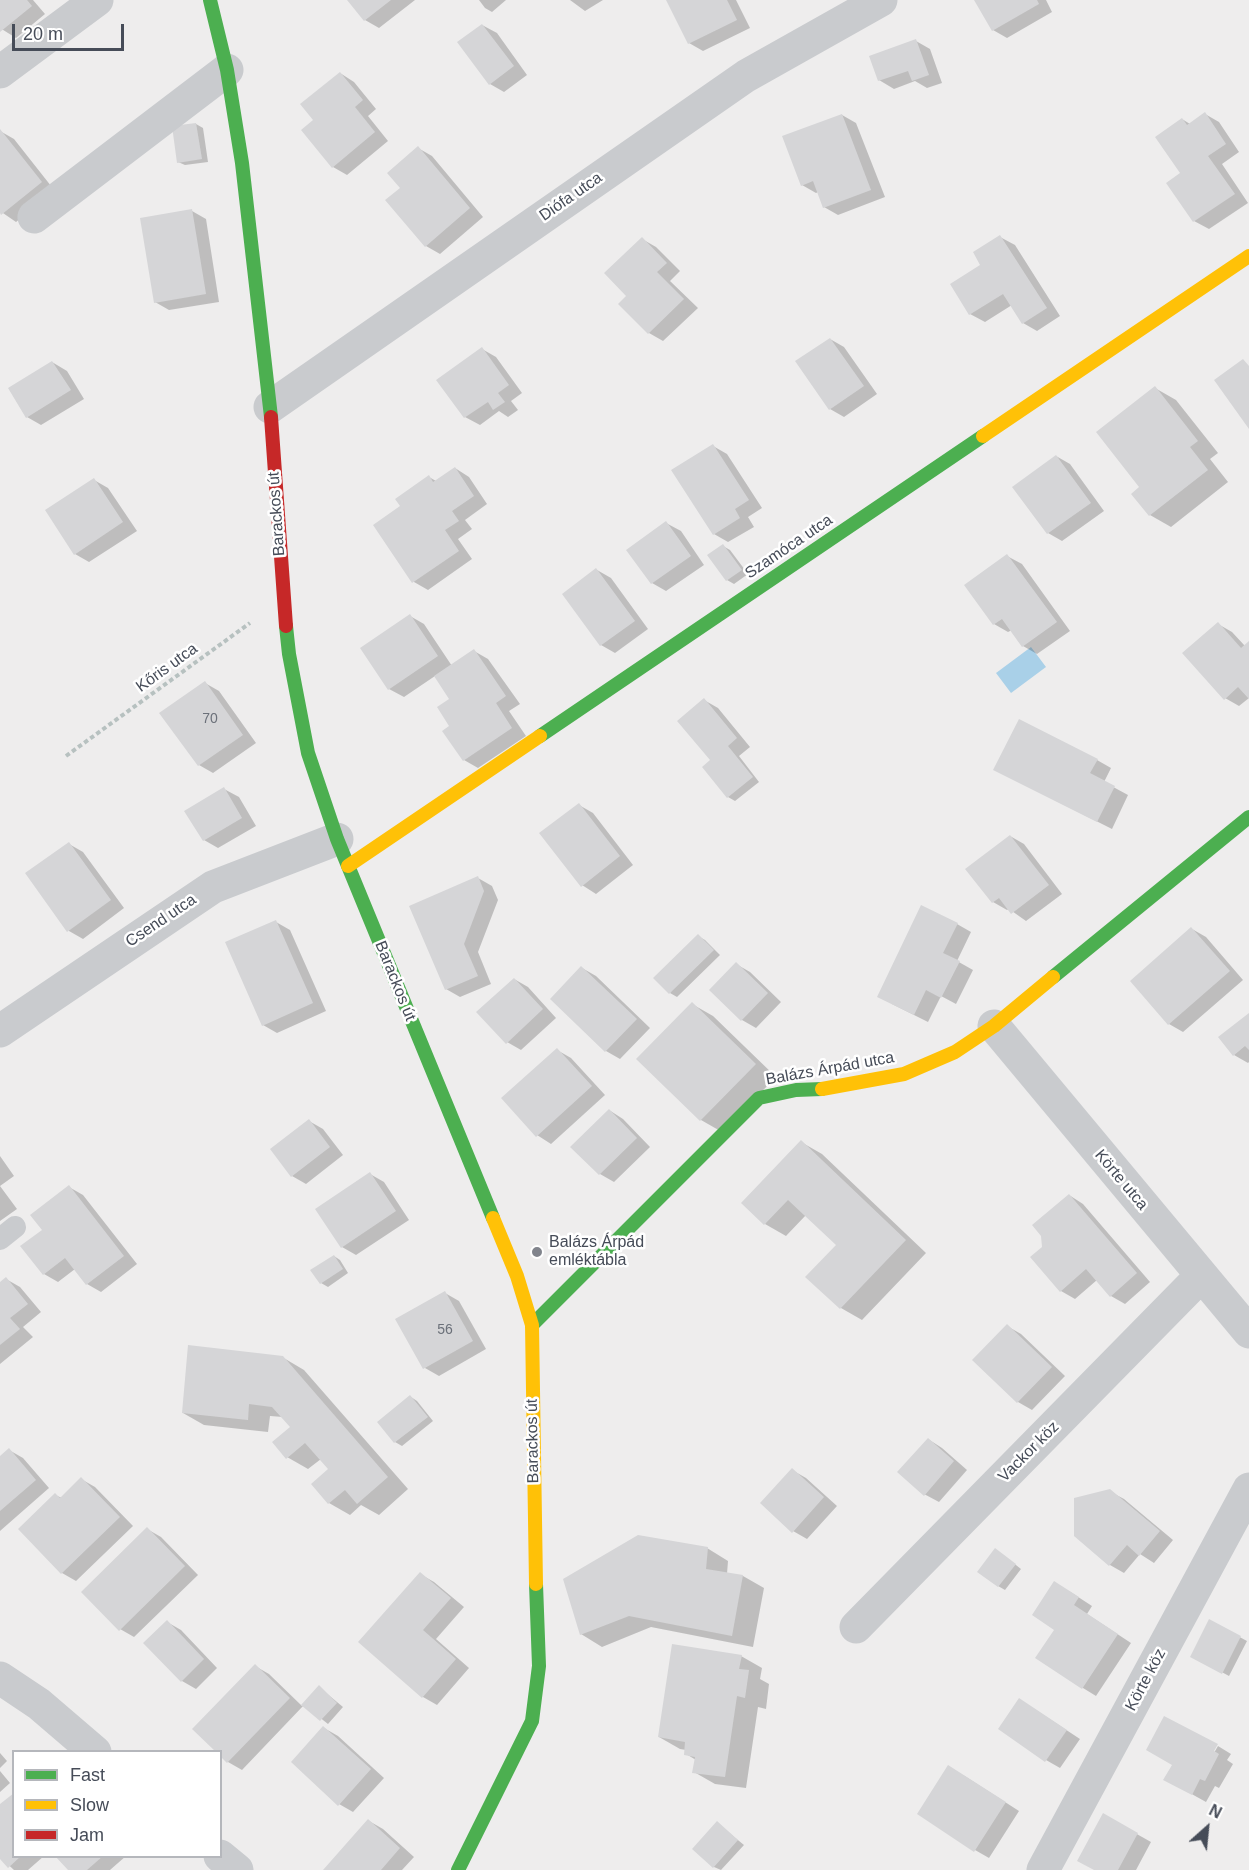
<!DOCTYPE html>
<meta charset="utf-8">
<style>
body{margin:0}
#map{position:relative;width:1249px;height:1870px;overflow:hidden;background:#eeeded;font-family:Helvetica,sans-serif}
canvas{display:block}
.legend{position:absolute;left:12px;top:1750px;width:210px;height:108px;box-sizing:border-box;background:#fff;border:2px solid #b5b7bc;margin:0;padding:8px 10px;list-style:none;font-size:18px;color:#464c58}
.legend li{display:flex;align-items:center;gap:12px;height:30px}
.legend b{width:30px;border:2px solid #b5b7bc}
.north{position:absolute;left:1177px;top:1798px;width:60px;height:60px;-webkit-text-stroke:4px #fff;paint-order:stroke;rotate:27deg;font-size:16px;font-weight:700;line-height:24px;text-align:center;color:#464c58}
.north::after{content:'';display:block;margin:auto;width:21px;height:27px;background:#464c58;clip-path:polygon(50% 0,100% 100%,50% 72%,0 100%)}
.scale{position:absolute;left:12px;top:24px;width:112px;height:27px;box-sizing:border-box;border:3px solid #464c58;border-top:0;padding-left:8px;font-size:18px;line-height:21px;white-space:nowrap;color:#464c58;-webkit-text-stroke:4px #fff;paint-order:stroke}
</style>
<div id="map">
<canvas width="1249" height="1870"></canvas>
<ul class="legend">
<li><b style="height:8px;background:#4caf50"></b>Fast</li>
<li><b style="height:8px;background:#ffc107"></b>Slow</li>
<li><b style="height:8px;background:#c62828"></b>Jam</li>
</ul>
<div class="north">N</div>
<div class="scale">20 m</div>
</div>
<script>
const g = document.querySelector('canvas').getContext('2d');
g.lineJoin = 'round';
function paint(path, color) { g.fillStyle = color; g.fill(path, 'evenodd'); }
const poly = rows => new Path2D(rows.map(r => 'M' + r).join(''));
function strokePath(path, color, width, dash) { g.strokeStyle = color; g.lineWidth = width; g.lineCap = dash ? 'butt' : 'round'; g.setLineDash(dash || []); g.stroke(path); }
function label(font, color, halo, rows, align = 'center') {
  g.font = font + ' Helvetica,sans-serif'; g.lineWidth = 5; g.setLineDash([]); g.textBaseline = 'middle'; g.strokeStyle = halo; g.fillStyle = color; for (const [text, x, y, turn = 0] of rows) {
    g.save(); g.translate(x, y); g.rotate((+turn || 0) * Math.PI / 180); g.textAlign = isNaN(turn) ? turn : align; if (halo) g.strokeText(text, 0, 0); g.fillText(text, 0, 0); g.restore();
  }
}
paint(poly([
 [1031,647,1046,667,1011,693,996,673]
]), '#a9d0e8');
paint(poly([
 [0,0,33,0,45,14,16,38,0,28],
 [349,0,415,0,379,28,365,20],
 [479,0,506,0,492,12,485,8],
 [570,0,603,0,585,11],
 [668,0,736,0,750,28,703,51,689,43],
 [976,0,1046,0,1052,12,1007,38,993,30],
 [482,25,497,33,527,75,504,92,490,84],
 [916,41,930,49,942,83,927,88,915,81,894,89,879,80],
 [340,73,354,82,376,109,368,116,388,141,347,175,333,167,315,120],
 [1205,114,1219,122,1239,152,1222,164,1248,203,1209,229,1194,221,1168,184,1182,174,1182,119,1190,124],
 [842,115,856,123,885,197,838,215,824,207,818,192,816,193,802,185],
 [196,124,203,128,208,162,185,165,178,162],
 [0,131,14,139,55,191,16,222,0,211],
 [418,148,432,156,483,217,440,254,426,246,402,188],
 [192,211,206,219,219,302,169,310,155,302],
 [1000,237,1015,245,1060,316,1037,331,1023,323,1012,305,985,322,970,314,983,265],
 [642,239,656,247,680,271,670,281,698,308,663,341,649,333,620,304,628,296],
 [830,339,844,347,877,394,844,417,830,409],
 [482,349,496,357,522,393,511,401,518,410,508,417,499,411,480,425,465,417,439,381],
 [52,362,67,371,84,399,41,425,27,417],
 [1155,388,1176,400,1218,453,1210,459,1228,482,1171,527,1150,515,1141,487],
 [713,446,727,454,762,508,748,517,754,527,728,542,714,534,673,471],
 [1056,456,1070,464,1104,511,1062,541,1048,533,1014,487],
 [455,468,469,477,487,504,465,520,472,529,458,539,472,559,428,590,414,582,429,477,436,481],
 [94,480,108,488,137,531,89,562,75,554],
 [666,523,681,531,704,565,666,591,652,583,628,550],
 [723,546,730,550,748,574,734,584,727,580,709,556],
 [1007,556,1022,564,1070,631,1037,654,1023,646,1012,630,1008,632,994,624,966,586],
 [597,570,611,578,648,629,615,653,601,645,564,594],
 [410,616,424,624,452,666,474,651,488,659,520,704,509,711,526,736,478,768,464,760,444,731,452,726,451,699,435,676,404,697,389,689,362,649],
 [1218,624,1232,632,1245,646,1249,643,1249,698,1239,706,1225,698],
 [205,683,219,691,256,743,213,773,199,765],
 [704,700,718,708,750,747,739,756,759,782,735,801,728,797,704,767,713,760],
 [1097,760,1111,768,1104,782,1128,795,1112,829,995,770],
 [224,789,239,797,256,826,218,848,204,840],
 [579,805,593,813,633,865,596,894,582,885],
 [1010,836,1024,844,1062,894,1026,921,1009,909,1007,910,993,902,968,869],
 [69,844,83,852,124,908,83,939,69,931],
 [478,878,492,886,498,900,478,952,491,984,460,997,446,989],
 [276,922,290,930,326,1011,277,1033,263,1025],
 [957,924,971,932,957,961,973,970,956,1004,941,996,928,1022,892,1004],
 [1192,929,1206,937,1243,980,1183,1032,1169,1024],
 [698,936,705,940,720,955,677,997,670,993],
 [736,964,750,972,781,1002,756,1028,742,1020],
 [582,968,596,976,650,1028,620,1059,606,1051],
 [514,979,528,987,556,1018,521,1050,507,1042],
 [692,1004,713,1016,776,1077,722,1132,701,1120,638,1059],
 [1249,1015,1249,1062,1248,1063,1234,1055],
 [557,1050,571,1058,605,1095,551,1144,537,1135],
 [609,1110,623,1119,650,1147,614,1182,600,1174,573,1147],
 [309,1121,323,1129,343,1155,306,1184,292,1176],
 [801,1142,822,1154,926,1253,862,1320,841,1308,807,1277,838,1245,806,1215,786,1236,765,1224],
 [0,1156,14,1176,0,1186,17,1209,0,1221],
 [370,1174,384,1182,409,1220,356,1255,342,1247],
 [69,1187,83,1195,137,1264,101,1292,87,1284,75,1269,58,1282,44,1274,44,1230],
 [1069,1195,1083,1204,1150,1282,1125,1304,1111,1296,1097,1280,1075,1299,1061,1291,1043,1248],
 [334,1256,340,1260,348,1273,328,1287,321,1283],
 [6,1279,20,1287,41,1312,23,1327,33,1337,0,1364,0,1284],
 [445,1293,459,1301,486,1349,439,1376,425,1368],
 [1007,1326,1021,1334,1065,1376,1032,1410,1018,1402],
 [282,1357,304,1370,408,1489,379,1515,361,1505,350,1515,329,1503,330,1469,321,1459,308,1469,287,1457,292,1428,283,1417,270,1416,268,1432,204,1425,183,1413],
 [411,1397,417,1401,433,1421,402,1446,395,1442],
 [928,1439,942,1448,967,1470,939,1502,924,1494],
 [9,1450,23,1458,49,1488,0,1531,0,1458],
 [792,1470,806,1478,837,1506,807,1539,793,1531],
 [81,1479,95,1487,133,1526,76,1581,62,1573,20,1529,55,1495,62,1498],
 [1109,1491,1124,1499,1173,1540,1154,1563,1140,1554,1124,1573,1110,1565],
 [147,1529,161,1537,198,1575,134,1637,120,1629],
 [707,1548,728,1561,727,1574,743,1576,764,1588,753,1647,651,1627,602,1647,581,1634],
 [1002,1554,1021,1569,1005,1590,998,1586],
 [420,1574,434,1582,464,1607,436,1639,469,1668,437,1705,423,1697],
 [1069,1591,1092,1606,1087,1614,1131,1643,1096,1696,1083,1688,1056,1629],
 [1210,1621,1247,1641,1229,1676,1192,1656],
 [167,1622,181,1630,217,1668,196,1689,182,1681],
 [741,1656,762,1668,760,1679,769,1684,766,1709,758,1707,746,1788,715,1784,694,1772,696,1760,686,1754,686,1750,680,1749,659,1737],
 [255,1666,269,1674,302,1706,319,1687,343,1707,328,1724,304,1705,242,1770,228,1762,220,1754],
 [1033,1708,1080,1739,1060,1768,1046,1760],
 [324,1728,338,1736,384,1778,353,1812,339,1804],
 [1218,1746,1231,1754,1227,1760,1233,1764,1219,1788,1215,1786,1206,1802,1179,1787,1211,1758],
 [0,1753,7,1761,0,1768],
 [0,1771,10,1783,0,1792],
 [963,1775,1019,1811,989,1858,975,1850],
 [0,1806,14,1856,44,1856,28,1870,14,1870,0,1857],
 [1103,1815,1151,1842,1136,1870,1096,1870],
 [369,1821,383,1829,414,1857,402,1870,325,1870],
 [717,1823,744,1845,721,1870,714,1867],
 [57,1856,126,1856,110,1870,70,1870]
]), '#0003');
paint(poly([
 [0,0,27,0,32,6,0,32],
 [347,0,391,0,364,21],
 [666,0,727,0,737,20,688,44],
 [974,0,1037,0,1039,4,992,31],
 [482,24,514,66,489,85,457,42],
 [916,39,929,75,912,81,908,71,878,81,869,56],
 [340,72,363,100,355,107,375,132,332,168,301,130,313,120,300,104],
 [1205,112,1226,144,1208,156,1235,194,1193,222,1166,183,1180,173,1155,137,1182,118,1187,125],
 [842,114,871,190,823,208,813,181,801,186,782,136],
 [196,123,202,159,177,163,172,126],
 [0,129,42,182,1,215,0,213],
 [418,146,470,208,425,247,385,200,400,188,387,173],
 [192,209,206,294,154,303,140,218],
 [1000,235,1047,308,1022,324,1003,294,969,315,950,284,980,265,973,252],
 [642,237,667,263,657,272,684,299,648,334,618,304,626,296,604,273],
 [830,338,864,386,829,410,795,361],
 [482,347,509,385,498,393,505,402,493,410,488,402,464,418,436,380],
 [1243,359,1249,366,1249,429,1214,380],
 [52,361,71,390,26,418,8,388],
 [1155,386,1198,441,1190,447,1208,470,1149,516,1131,494,1139,487,1096,432],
 [713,444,749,500,735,509,740,518,713,535,671,470],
 [1056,455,1091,503,1047,534,1012,487],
 [455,467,474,496,452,511,459,521,445,530,459,551,412,583,373,525,400,506,395,499,429,475,433,482],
 [94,478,123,522,74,555,45,510],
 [666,521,691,556,651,584,626,550],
 [723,544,742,570,726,581,707,555],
 [1007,554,1057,622,1022,647,1002,619,993,625,964,585],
 [596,568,635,621,600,646,562,594],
 [410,614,438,656,388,690,360,648],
 [1218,622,1241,648,1249,641,1249,699,1238,687,1224,700,1182,653],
 [474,649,506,696,496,703,512,728,463,761,442,731,449,726,437,707,449,699,434,676],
 [205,681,243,735,198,766,159,713],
 [704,698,737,738,728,746,753,777,727,798,702,767,710,760,677,721],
 [1019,719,1098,759,1090,773,1115,786,1097,822,993,770],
 [224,787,242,818,203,841,184,811],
 [579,803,620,856,581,887,539,833],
 [1010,835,1049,885,1011,914,999,898,992,903,965,869],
 [69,842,111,900,67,932,25,873],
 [478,876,484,891,464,944,478,976,445,990,409,906],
 [921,905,958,923,943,953,960,961,941,998,926,990,914,1015,877,997],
 [276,920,313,1003,262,1026,225,942],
 [1191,927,1230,971,1168,1025,1130,981],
 [698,934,714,950,669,994,653,978],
 [736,962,768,993,741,1021,709,990],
 [581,966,637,1019,605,1052,550,999],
 [514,978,543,1009,506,1044,476,1012],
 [692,1002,756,1064,700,1121,636,1059],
 [1249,1013,1249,1050,1245,1046,1233,1056,1218,1037],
 [557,1048,592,1086,536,1137,501,1098],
 [609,1109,637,1138,599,1175,570,1147],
 [309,1119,330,1147,291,1177,270,1149],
 [801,1140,906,1240,840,1309,805,1277,836,1245,788,1200,764,1225,741,1203],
 [370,1172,396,1211,341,1248,315,1209],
 [69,1185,124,1256,86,1285,65,1258,43,1275,20,1246,42,1230,30,1215],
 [1069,1194,1137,1273,1110,1297,1086,1269,1060,1292,1030,1257,1042,1247,1041,1236,1032,1225],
 [334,1255,343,1269,320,1284,310,1270],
 [6,1277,28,1304,10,1318,20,1329,0,1345,0,1282],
 [445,1291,473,1341,423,1369,395,1319],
 [1007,1324,1052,1367,1017,1403,972,1360],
 [188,1345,283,1356,388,1477,357,1504,345,1490,328,1504,311,1484,328,1469,305,1443,286,1459,272,1442,290,1427,272,1407,249,1404,248,1420,182,1413],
 [410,1395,428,1417,394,1443,377,1422],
 [928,1438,954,1461,924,1496,897,1472],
 [9,1448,36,1480,0,1511,0,1456],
 [792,1468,824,1497,792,1533,760,1503],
 [81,1477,120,1517,61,1574,18,1529,55,1493,60,1498],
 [1110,1489,1160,1531,1139,1556,1127,1545,1109,1566,1074,1536,1074,1498],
 [147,1527,185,1566,119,1631,81,1592],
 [638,1535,708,1547,706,1569,743,1575,732,1636,629,1616,580,1635,563,1579],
 [995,1548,1016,1564,998,1587,977,1572],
 [420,1572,451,1598,423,1630,456,1659,422,1698,358,1642],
 [1054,1581,1079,1597,1074,1605,1118,1634,1082,1689,1035,1658,1054,1630,1032,1615],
 [1209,1619,1241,1636,1222,1674,1190,1657],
 [167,1620,204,1659,181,1682,143,1643],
 [672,1644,742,1655,739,1669,749,1670,745,1698,737,1696,725,1777,692,1773,695,1757,684,1755,685,1742,658,1737],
 [255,1664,290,1698,227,1763,220,1756,220,1752,216,1752,192,1729],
 [319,1685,337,1703,320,1721,301,1705],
 [1019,1698,1067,1730,1045,1762,998,1729],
 [1164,1716,1218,1744,1214,1751,1219,1754,1205,1781,1200,1779,1192,1795,1163,1780,1172,1765,1146,1750],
 [323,1726,371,1769,338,1806,291,1762],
 [948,1765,1006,1802,974,1852,917,1814],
 [14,1793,14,1856,21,1856,8,1868,0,1859,0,1804],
 [1103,1813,1138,1833,1118,1870,1094,1870,1077,1861],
 [368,1819,400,1848,381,1870,323,1870],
 [717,1821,738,1840,713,1868,692,1849],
 [55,1856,103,1856,87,1870,68,1870]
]), '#d5d5d7');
strokePath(poly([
 [66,756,250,623]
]), '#b7c1c0', 4, [4.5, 3]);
strokePath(poly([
 [0,1239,15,1227]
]), '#c9cbce', 22);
strokePath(poly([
 [0,72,97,0],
 [34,217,227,70],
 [270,407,746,76,881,0],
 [994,1026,1249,1332],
 [0,1031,213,887,337,839],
 [856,1627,1201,1276],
 [0,1678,39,1704,95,1752],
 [220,1856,237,1870],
 [1043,1870,1249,1489]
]), '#c9cbce', 33);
strokePath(poly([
 [210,0,227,70,242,163,271,417],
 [286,626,289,654,308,753,337,839,493,1218],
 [540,736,983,436],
 [1053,977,1249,817],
 [532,1325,759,1098,796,1090,822,1089],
 [458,1870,532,1721,539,1666,536,1584]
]), '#4caf50', 14);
strokePath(poly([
 [983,436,1249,256],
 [348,866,540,736],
 [822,1089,904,1074,955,1052,994,1026,1053,977],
 [493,1218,517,1276,532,1325,536,1584]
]), '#ffc107', 14);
strokePath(poly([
 [271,417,286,626]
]), '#c62828', 14);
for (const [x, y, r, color] of [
 [537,1252,6,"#81848c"]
]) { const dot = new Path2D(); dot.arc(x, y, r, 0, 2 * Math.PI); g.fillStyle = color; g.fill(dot); strokePath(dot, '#fff', 2); }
label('14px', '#6b7079', null, [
 ["70",210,719],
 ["56",445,1330]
]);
label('16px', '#464c58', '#fff', [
 ["Diófa utca",571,197,-35],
 ["Barackos út",277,514,-94],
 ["Szamóca utca",789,547,-34],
 ["Kőris utca",167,668,-36],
 ["Csend utca",161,921,-34],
 ["Barackos út",395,981,68],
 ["Balázs Árpád utca",830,1069,-10],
 ["Körte utca",1121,1180,50],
 ["Barackos út",533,1441,-91],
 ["Vackor köz",1029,1452,-45],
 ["Körte köz",1146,1680,-62]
]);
label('16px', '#464c58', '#fff', [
 ["Balázs Árpád",549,1243],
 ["emléktábla",549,1261]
], 'left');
</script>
